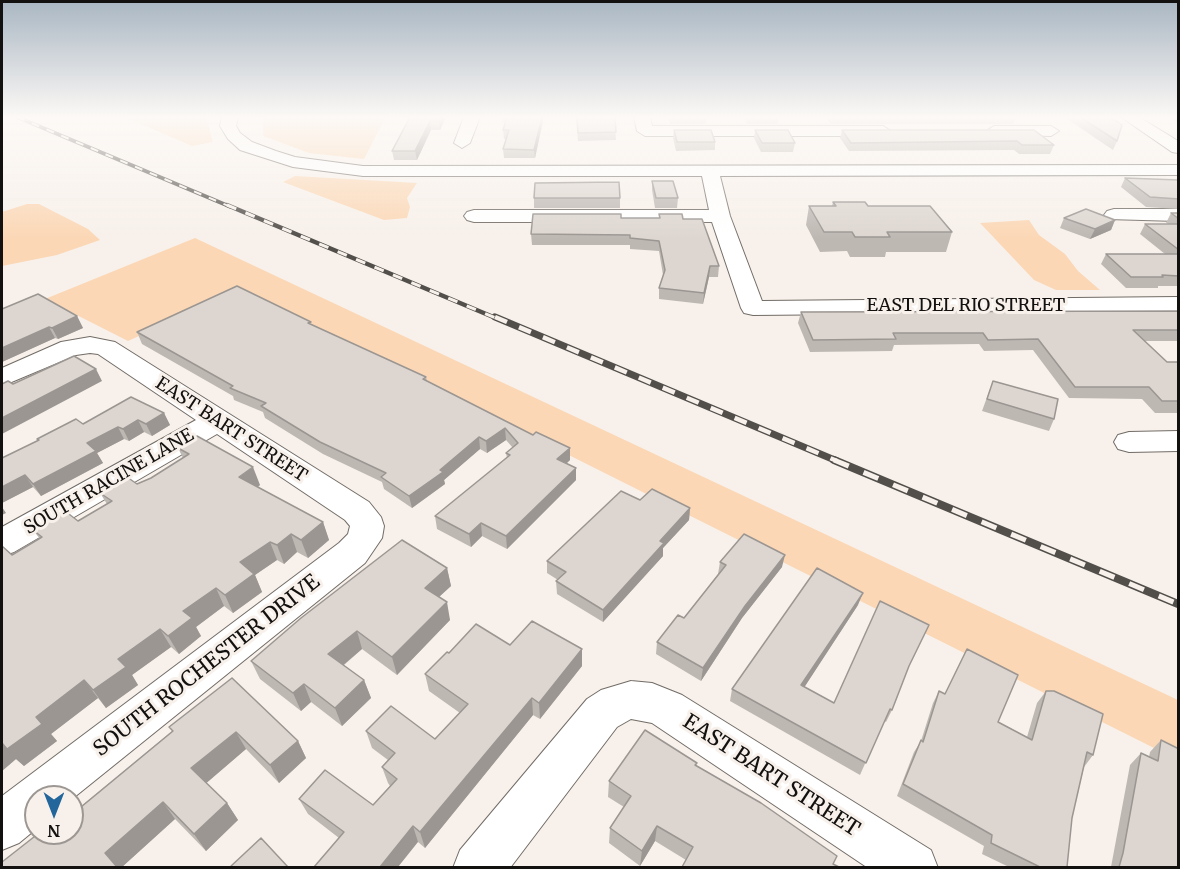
<!DOCTYPE html>
<style>
body{margin:0}
#map{position:relative;width:1180px;height:869px;overflow:hidden;background:#f8f1eb;font-family:Merriweather,serif}
canvas{display:block}
.frame{position:absolute;inset:0;border:3px solid #13110f;pointer-events:none}
.north{position:absolute;left:24px;top:785px;width:60px;height:60px;box-sizing:border-box;background:#f8f1eb;border:2px solid #9c9793;border-radius:50%;rotate:180deg;font-size:16px;font-weight:700;line-height:24px;text-align:center;color:#13110f}
.north::after{content:'';display:block;margin:auto;width:21px;height:27px;background:#22669b;clip-path:polygon(50% 0,100% 100%,50% 72%,0 100%)}
</style>
<div id="map">
<canvas width="1180" height="869"></canvas>
<div class="frame"></div>
<div class="north">N</div>
</div>
<script>
const g = document.querySelector('canvas').getContext('2d');
g.lineJoin = 'round';
function paint(path, color) { g.fillStyle = color; g.fill(path, 'evenodd'); }
const poly = rows => new Path2D(rows.map(r => 'M' + r).join(''));
function strokePath(path, color, width, dash) { g.strokeStyle = color; g.lineWidth = width; g.lineCap = dash ? 'butt' : 'round'; g.setLineDash(dash || []); g.stroke(path); }
function label(font, color, halo, rows, align = 'center') {
  g.font = font + ' Merriweather,serif'; g.lineWidth = 6; g.setLineDash([]); g.textBaseline = 'middle'; g.strokeStyle = halo; g.fillStyle = color; for (const [text, x, y, turn = 0] of rows) {
    g.save(); g.translate(x, y); g.rotate((+turn || 0) * Math.PI / 180); g.textAlign = isNaN(turn) ? turn : align; if (halo) g.strokeText(text, 0, 0); g.fillText(text, 0, 0); g.restore();
  }
}
paint(poly([
 [124,117,206,117,213,142,192,146],
 [263,117,386,117,364,159,309,153,263,136],
 [295,176,417,183,407,198,410,207,407,218,384,220,283,182],
 [27,204,39,204,88,229,100,240,57,255,2,266,2,212],
 [1029,220,1039,235,1065,254,1078,271,1100,290,1056,290,1034,280,980,223],
 [195,238,1178,700,1178,760,239,290,128,341,45,299]
]), '#fbd7b5');
const minor = poly([
 [222,117,238,117,236,126,240,133,252,142,276,151,295,157,363,166,1178,165,1178,175,720,176,730,216,762,301,1178,297,1178,311,753,315,744,313,741,308,712,222,474,222,467,220,464,216,467,212,474,210,709,210,702,176,363,176,293,167,240,150,228,139,220,126,222,117],
 [464,117,480,117,470,143,462,148,454,143,464,117],
 [634,117,650,117,652,126,883,126,891,131,883,136,645,136,637,131,634,117],
 [1121,117,1139,117,1178,141,1178,153,1172,152,1121,117],
 [994,126,1051,126,1059,131,1051,136,988,134,986,131,994,126],
 [1114,209,1178,209,1178,221,1107,219,1104,215,1107,211,1114,209],
 [90,337,115,342,369,502,381,517,384,526,382,538,365,563,72,799,72,797,36,797,36,829,19,843,2,850,2,796,339,543,348,534,350,526,345,520,217,434,14,552,2,556,2,527,196,420,98,354,90,353,76,355,2,386,2,368,61,342,90,337],
 [1178,431,1178,451,1129,452,1118,449,1114,442,1118,435,1129,432,1178,431],
 [631,681,652,683,682,695,931,850,938,868,868,868,652,723,631,719,617,727,510,868,453,868,460,850,587,699,601,690,631,681]
]);
strokePath(minor, '#726c66', 2);
paint(minor, '#fff');
const railFar3 = poly([
 [17,117,231,207]
]);
const railFar2 = poly([
 [227,205,498,319]
]);
const railFar1 = poly([
 [495,317,837,461]
]);
const rail = poly([
 [834,460,1178,604]
]);
strokePath(railFar3, '#524f4b', 4);
strokePath(railFar2, '#524f4b', 4.5);
strokePath(railFar1, '#524f4b', 7);
strokePath(rail, '#524f4b', 8);
strokePath(railFar3, '#f8f1eb', 2, [8]);
strokePath(railFar2, '#f8f1eb', 3, [10]);
strokePath(railFar1, '#f8f1eb', 4.5, [13]);
strokePath(rail, '#f8f1eb', 5, [16]);
paint(poly([
 [410,117,446,117,440,130,431,130,417,160,394,160,392,151],
 [502,117,543,117,543,121,535,158,504,158,503,149,506,139,504,139,503,130,506,122,502,122],
 [576,117,615,117,616,140,578,141],
 [668,117,706,117,706,124,670,124],
 [744,117,779,117,778,124,747,124],
 [826,117,1016,117,1013,124,830,124],
 [1064,117,1110,117,1117,141,1113,150],
 [1179,117,1179,124,1168,117],
 [674,130,715,142,715,150,676,151,673,138],
 [755,130,795,143,793,152,761,152,754,138],
 [842,130,1034,130,1054,145,1050,154,1019,154,1014,150,849,151,840,138],
 [1125,178,1179,180,1179,209,1146,207,1121,187],
 [652,181,678,198,677,208,655,208,652,190],
 [534,198,620,198,620,208,534,208],
 [833,202,868,206,952,232,946,252,886,252,885,257,850,257,847,251,820,252,806,225,809,206,832,206],
 [1171,213,1179,213,1179,286,1158,286,1158,288,1126,288,1101,264,1106,254,1165,254,1140,234,1145,224,1168,224,1166,223],
 [659,214,683,219,719,266,718,277,709,277,703,304,659,299,659,288,663,275,659,251,630,249,630,245,532,245,531,234,621,218,659,218],
 [1064,218,1115,220,1111,230,1090,239,1060,228],
 [2,309,77,316,83,328,58,339,55,338,2,362],
 [1179,311,1179,341,1145,341,1167,362,1179,362,1179,413,1155,413,1142,399,1069,398,1033,350,984,351,979,344,894,345,892,351,810,352,798,323,801,312],
 [311,325,426,377,427,381,533,435,570,448,570,460,567,463,576,480,507,549,482,536,471,547,437,529,435,516,507,458,506,453,513,448,506,440,487,453,480,449,444,480,445,484,412,508,384,489,382,482,323,454,265,418,263,412,234,400,233,396,142,344,137,332],
 [993,381,1054,419,1049,431,982,411],
 [164,413,170,425,152,436,144,432,129,441,124,439,97,453,103,463,41,496,33,487,2,503,38,441,37,439,83,424],
 [178,448,260,485,258,487,323,522,329,540,308,558,297,552,284,564,277,560,255,575,262,592,233,613,224,606,196,627,201,636,179,654,171,647,132,675,138,685,106,708,98,698,51,734,57,741,24,766,16,759,2,771,2,546,12,555,40,539,33,530,78,521,107,504,100,493,137,484,151,478,183,458],
 [640,500,690,508,689,520,663,548,663,556,603,622,557,594,556,581,558,580,547,573,547,561],
 [720,562,782,567,742,618,701,681,656,654,657,642,684,618,718,574],
 [447,568,451,586,439,597,450,620,397,675,362,649,344,665,364,680,371,698,342,726,311,702,301,711,260,679,251,661],
 [858,605,804,687,834,703,907,669,892,710,886,722,884,721,860,775,730,701,732,689],
 [510,645,582,649,582,666,540,719,533,715,425,848,418,842,339,838,308,814,299,799,373,805,390,786,388,783,382,767,388,760,372,748,366,731,435,739,460,713,429,691,425,674,449,653],
 [967,649,998,722,1027,737,1037,703,1046,691,1093,755,1084,767,1072,818,1067,867,1009,867,982,854,984,846,897,796,914,752,921,741,933,703,939,691,945,694],
 [232,678,298,741,306,758,279,783,246,749,206,783,227,803,238,820,206,851,175,819,122,867,72,808,75,811,172,731,169,727],
 [1161,740,1179,867,1111,867,1130,765,1141,753,1149,757,1150,752],
 [697,763,696,766,761,803,686,860,655,841,640,866,609,843,610,828,624,807,608,797,609,781]
]), '#beb8b3');
paint(poly([
 [441,117,446,117,440,130,439,121],
 [542,117,543,117,543,121,535,158,534,150],
 [430,121,431,130,417,160,415,151],
 [1115,220,1111,230,1090,239,1095,229],
 [710,266,709,277,703,304,704,293],
 [77,316,83,328,58,339,52,328],
 [49,327,55,338,2,362,2,348],
 [96,369,102,381,2,434,2,418],
 [164,413,170,425,152,436,146,424],
 [138,420,144,432,129,441,123,429],
 [118,427,124,439,97,453,103,463,41,496,33,484,87,443],
 [505,428,506,440,487,453,486,441],
 [479,437,480,449,444,480,445,484,412,508,409,496],
 [570,448,570,460,558,471,557,459],
 [253,467,260,485,246,495,239,477],
 [576,468,576,480,507,549,506,536],
 [25,475,33,487,2,503,2,487],
 [2,507,6,513,2,515],
 [690,508,689,520,663,548,663,556,603,622,603,610,660,541],
 [323,522,329,540,308,558,301,540],
 [481,523,482,536,471,547,469,534],
 [291,534,297,552,284,564,277,545],
 [270,542,277,560,255,575,262,592,233,613,225,595,240,562],
 [785,555,782,567,742,618,701,681,703,668,745,606],
 [447,568,451,586,429,606,425,588],
 [216,588,224,606,196,627,201,636,179,654,168,636,183,611],
 [863,593,858,605,798,697,801,685],
 [447,602,450,620,397,675,392,657],
 [160,629,171,647,132,675,138,685,106,708,93,690,118,659],
 [357,631,362,649,335,672,328,654],
 [582,649,582,666,540,719,539,703],
 [84,680,98,698,51,734,57,741,24,766,16,759,2,771,2,743],
 [364,680,371,698,342,726,335,708],
 [304,684,311,702,301,711,293,693],
 [532,698,533,715,425,848,420,832],
 [236,732,246,749,203,786,191,768],
 [298,741,306,758,279,783,270,765],
 [163,802,175,819,122,867,117,867,105,853],
 [227,803,238,820,206,851,194,834],
 [413,826,418,842,398,867,380,867],
 [657,826,655,841,640,866,642,851]
]), '#9b9692');
const building = poly([
 [410,117,441,117,439,121,430,121,415,151,392,151,410,117],
 [507,117,542,117,534,150,503,149,509,130,503,130,507,117],
 [577,117,615,117,616,132,578,133,577,117],
 [1080,117,1110,117,1122,125,1117,141,1080,117],
 [674,130,711,130,715,142,677,142,674,130],
 [755,130,788,130,795,143,762,143,755,130],
 [842,130,1034,130,1054,145,1022,145,1017,141,851,143,842,130],
 [1125,178,1179,180,1179,199,1150,197,1125,178],
 [652,181,673,181,678,198,656,198,652,181],
 [619,182,620,198,534,198,535,183,619,182],
 [833,202,865,202,868,206,930,206,952,232,887,232,890,237,855,237,852,232,824,232,809,206,836,206,833,202],
 [1086,209,1115,220,1095,229,1064,218,1086,209],
 [1171,213,1179,213,1179,219,1171,213],
 [533,214,621,214,621,218,660,218,659,214,682,214,683,219,702,219,719,266,710,266,704,293,659,288,665,270,659,241,630,238,630,235,531,234,533,214],
 [1145,224,1179,224,1179,250,1145,224],
 [1106,254,1179,254,1179,276,1162,275,1163,277,1131,277,1106,254],
 [237,286,311,322,308,323,426,377,423,379,533,435,536,432,570,448,557,459,576,468,506,536,481,523,469,534,435,516,510,455,506,453,518,443,505,428,486,441,479,437,440,470,443,472,409,496,381,477,386,473,320,442,261,406,266,403,230,388,233,386,137,332,237,286],
 [38,294,77,316,52,328,49,327,2,348,2,309,38,294],
 [1179,311,1179,330,1133,330,1167,362,1179,362,1179,401,1162,401,1149,387,1075,387,1038,339,988,340,983,333,893,333,896,339,813,340,801,312,1179,311],
 [74,356,96,369,2,418,2,384,8,381,13,384,74,356],
 [993,381,1058,399,1054,419,987,399,993,381],
 [131,397,164,413,146,424,138,420,123,429,118,427,87,443,96,451,33,484,25,475,2,487,2,458,39,440,37,439,76,419,83,424,131,397],
 [197,436,253,467,239,477,323,522,301,540,291,534,277,545,270,542,240,562,254,574,225,595,216,588,183,611,192,618,168,636,160,629,118,659,126,667,93,690,84,680,36,717,42,724,7,749,2,743,2,546,12,555,42,537,33,530,65,511,78,521,112,501,100,493,127,477,137,484,151,478,189,454,178,448,197,436],
 [652,489,690,508,660,541,664,543,603,610,556,581,566,572,547,561,621,491,640,500,652,489],
 [744,534,785,555,745,606,703,668,657,642,678,615,684,618,726,565,720,562,744,534],
 [402,540,447,568,425,588,447,602,392,657,357,631,328,654,364,680,335,708,304,684,293,693,251,661,301,618,402,540],
 [817,568,863,593,801,685,834,703,880,601,929,625,909,666,892,710,890,709,866,763,732,689,817,568],
 [532,621,582,649,539,703,532,698,420,832,413,826,380,867,314,867,344,832,299,799,325,770,373,805,397,779,382,767,395,753,366,731,391,706,435,739,468,704,425,674,447,652,449,653,476,624,510,645,532,621],
 [967,649,1018,675,998,722,1032,740,1046,691,1054,691,1103,714,1093,755,1087,752,1072,818,1067,867,1040,867,991,843,992,835,903,784,921,740,923,742,939,691,945,694,967,649],
 [232,678,298,741,270,765,236,732,191,768,227,803,194,834,163,802,105,853,117,867,2,867,2,862,39,833,72,833,72,808,75,812,173,731,169,727,232,678],
 [645,730,697,763,695,765,761,803,837,856,833,864,839,867,682,867,693,847,657,826,642,851,610,828,631,796,609,781,645,730],
 [1161,740,1179,749,1179,867,1119,867,1123,853,1141,753,1158,761,1161,740],
 [261,838,288,867,230,867,261,838]
]);
paint(building, '#ddd6d0');
strokePath(building, '#9b9692', 1.5);
const sky = g.createLinearGradient(0, 0, 0, 239);
sky.addColorStop(0, '#a9b6c2');
sky.addColorStop(0.49, '#fcf9f6');
sky.addColorStop(1, '#fcf9f600');
g.fillStyle = sky;
g.fillRect(0, 0, 1180, 239);
label('18px', '#13110f', '#f8f1eb', [
 ["EAST DEL RIO STREET",966,306],
 ["EAST BART STREET",231,430,33],
 ["SOUTH RACINE LANE",109,482,-30]
]);
label('21px', '#13110f', '#f8f1eb', [
 ["SOUTH ROCHESTER DRIVE",207,666,-38],
 ["EAST BART STREET",771,776,33]
]);
</script>
